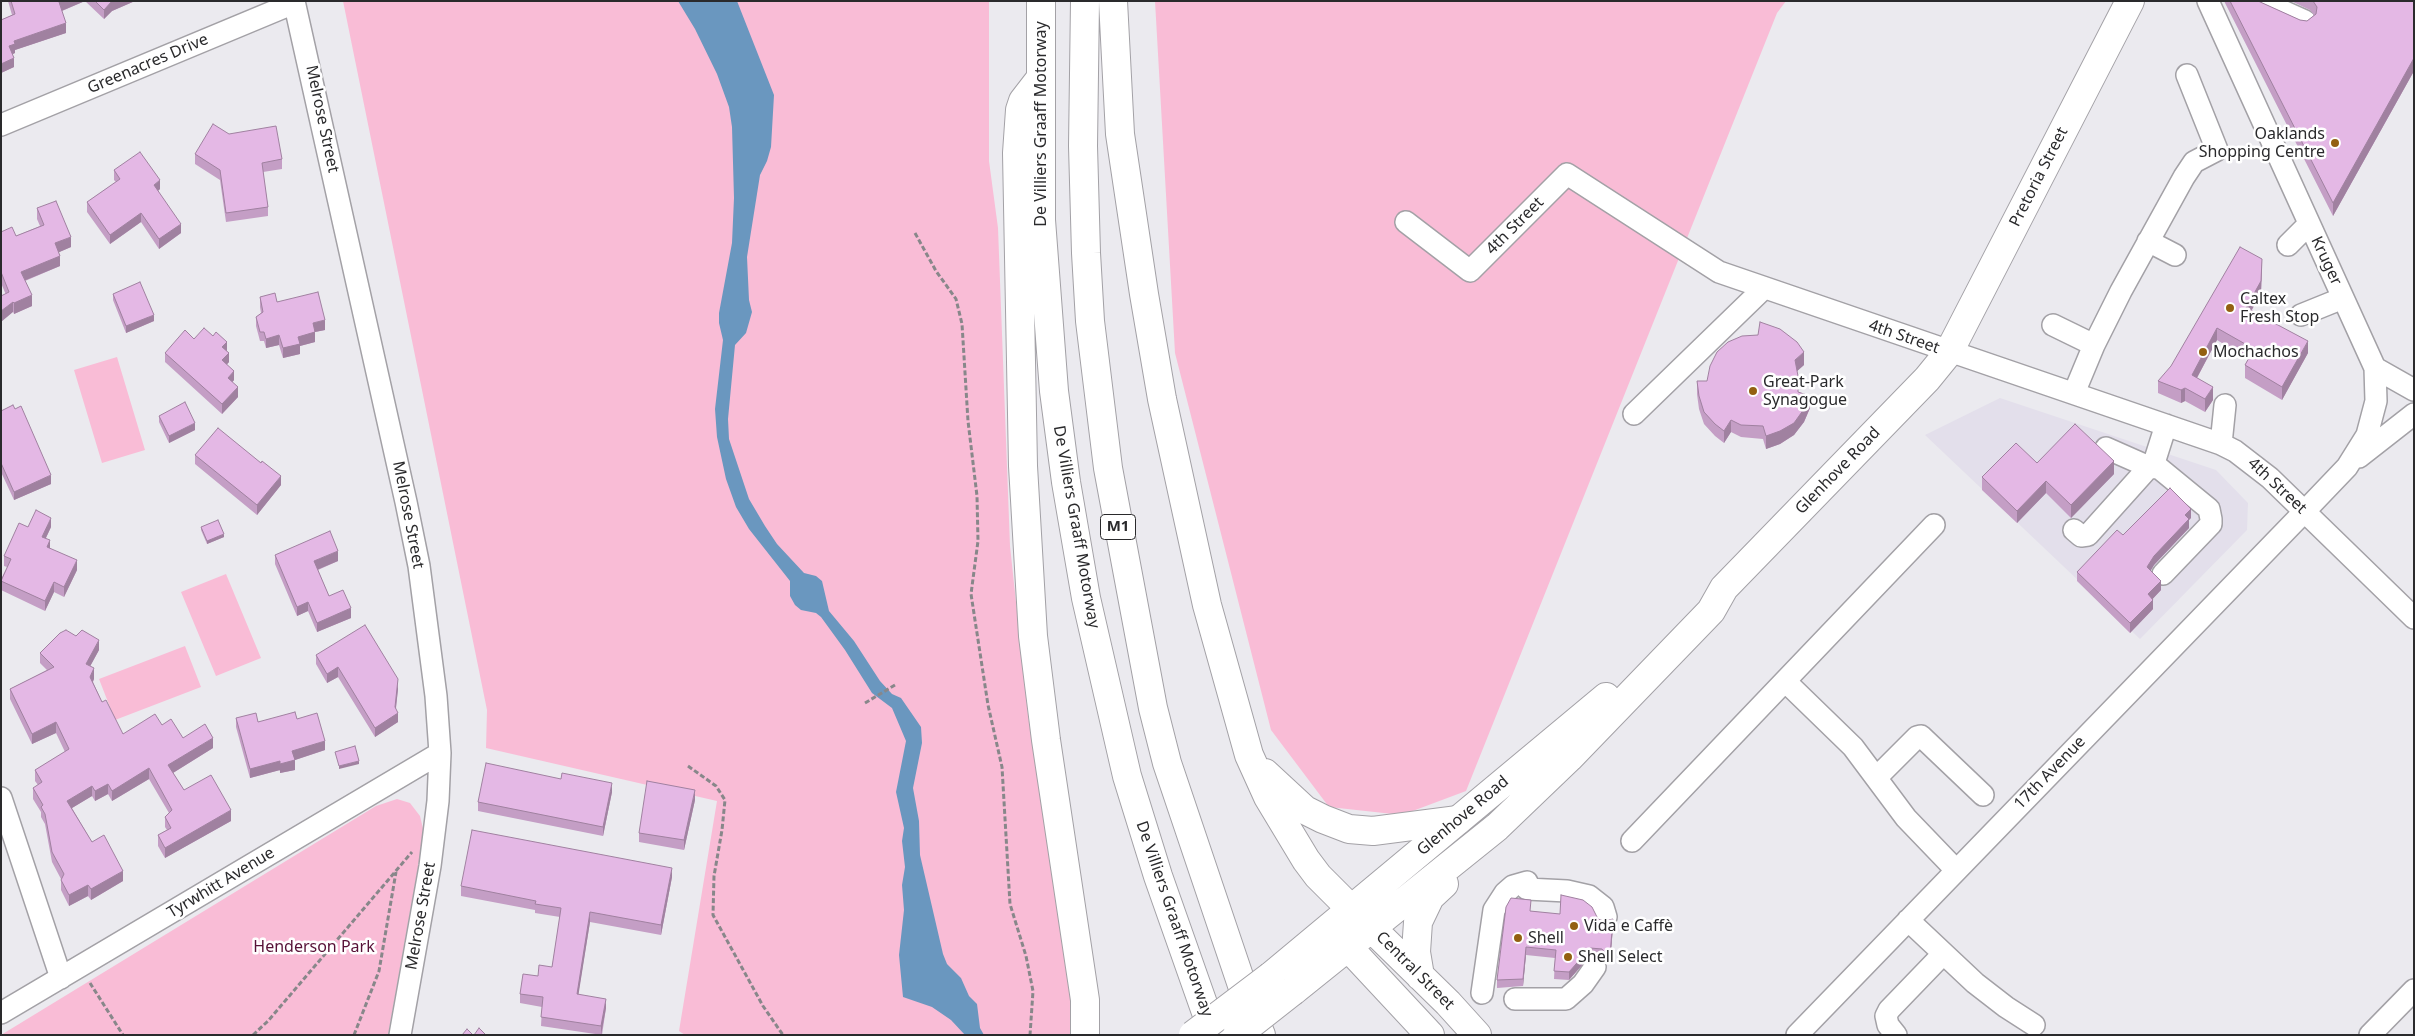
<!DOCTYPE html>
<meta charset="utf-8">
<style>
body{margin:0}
#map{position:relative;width:2415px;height:1036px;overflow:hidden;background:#ebeaef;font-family:"Noto Sans",sans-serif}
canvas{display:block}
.frame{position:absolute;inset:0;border:2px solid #2a2a2c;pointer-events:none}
</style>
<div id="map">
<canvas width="2415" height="1036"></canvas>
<div class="frame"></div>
</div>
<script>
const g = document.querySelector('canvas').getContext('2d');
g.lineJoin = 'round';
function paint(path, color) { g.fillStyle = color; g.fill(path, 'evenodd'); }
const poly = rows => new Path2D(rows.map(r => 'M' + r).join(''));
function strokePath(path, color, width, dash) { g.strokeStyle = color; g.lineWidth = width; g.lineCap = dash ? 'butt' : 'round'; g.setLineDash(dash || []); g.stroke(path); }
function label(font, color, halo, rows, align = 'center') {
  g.font = font + ' "Noto Sans",sans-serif'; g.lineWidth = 5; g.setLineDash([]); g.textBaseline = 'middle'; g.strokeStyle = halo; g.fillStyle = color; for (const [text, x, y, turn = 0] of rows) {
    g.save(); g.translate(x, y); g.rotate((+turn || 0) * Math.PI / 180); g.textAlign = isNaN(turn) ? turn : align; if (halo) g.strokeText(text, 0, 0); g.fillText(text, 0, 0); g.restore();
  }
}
paint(poly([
 [2000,398,2216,470,2248,503,2247,530,2140,639,1925,435]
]), '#e3dfeb');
paint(poly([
 [343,1,989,1,989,161,998,228,1010,546,1028,715,1071,1000,1072,1035,685,1035,679,1031,717,801,486,748,487,710],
 [1155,1,1786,1,1777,13,1466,791,1402,815,1329,807,1271,730,1175,353],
 [117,357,145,450,102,463,74,370],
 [226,574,261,658,216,676,181,592],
 [185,646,201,687,115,720,99,679],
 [397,799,410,803,420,816,424,833,388,1035,1,1035,376,806]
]), '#f9bcd6');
paint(poly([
 [678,1,737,1,774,95,771,147,767,161,760,175,747,257,749,300,752,312,746,333,735,345,728,419,729,439,749,499,765,526,777,544,804,573,816,576,822,581,829,611,854,641,880,681,892,694,901,698,921,727,922,743,913,788,919,821,920,855,943,954,947,964,961,978,969,996,977,1004,980,1028,984,1035,965,1035,951,1020,932,1007,903,997,899,955,904,910,902,885,905,867,902,841,904,828,896,792,906,741,892,708,872,693,845,650,821,617,816,613,801,610,795,605,790,596,790,581,749,529,736,507,726,479,717,437,715,409,723,340,719,323,719,313,732,243,734,198,732,127,729,107,717,74,695,29]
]), '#6a97bf');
const minor = poly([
 [294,1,406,502,419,566,436,696,440,753,438,801,430,866,400,1035],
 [2260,1,2305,21],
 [1,125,294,3],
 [1406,222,1470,271,1567,174,1719,272,2221,444,2235,451,2270,478,2414,618],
 [2148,241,2175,255],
 [2288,245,2309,224],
 [2301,315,2343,298],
 [2053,325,2094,345],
 [2375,368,2414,390],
 [2074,393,2094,345,2121,291,2184,177,2194,162,2217,150,2187,75],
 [1634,414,1764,288],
 [2221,444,2225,405],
 [2106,448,2149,467],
 [2359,457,2414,414],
 [2153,466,2166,425],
 [2074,530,2081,536,2088,535,2149,467,2159,468,2209,509,2211,519,2211,524,2163,574],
 [1785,681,1853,747,1906,818,1956,870],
 [1877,777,1917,737,1921,736,1983,795],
 [1,798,61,978],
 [1632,841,1934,525],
 [1527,889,1567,891,1589,896,1603,907,1606,917],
 [1908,920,1975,983,2006,1007,2034,1025],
 [1482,993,1494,910,1505,893,1513,886,1527,882],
 [1515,999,1566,999,1583,984,1595,967],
 [1,1013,440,753],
 [1797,1035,2304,512,2347,467,2367,435,2376,401,2375,368,2208,1],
 [1896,1035,1888,1025,1886,1016,1889,1010,1943,954],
 [2370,1035,2414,990]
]);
const major = poly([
 [1358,915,1448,1003,1477,1035],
 [1336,930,1347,946,1430,1035],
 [1271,976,1606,697],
 [1420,976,1416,952,1418,922,1430,897,1444,884],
 [1293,991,1497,827,1569,758,1711,611,1724,588,1927,379,1949,352,2130,1]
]);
const highway = poly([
 [1041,1,1041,220,1054,391,1066,482,1086,598,1127,776,1158,876,1214,1035],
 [1085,1,1083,146,1086,253,1090,321,1108,468,1153,708,1167,763,1249,1006,1261,1035],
 [1113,1,1120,134,1144,294,1162,399,1207,605,1249,755,1268,797,1306,860,1318,876,1351,909],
 [1040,79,1023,101,1020,110,1017,153,1023,466,1033,636,1046,740,1085,1000,1085,1035],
 [1265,773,1305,810,1323,819,1349,829,1373,831,1458,820]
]);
strokePath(minor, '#a3a1a6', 24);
strokePath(major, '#a3a1a6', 30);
strokePath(highway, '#a3a1a6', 30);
strokePath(poly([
 [915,233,936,271,956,299,962,324,968,421,977,496,978,541,971,594,988,705,1002,767,1010,904,1026,956,1033,991,1030,1035],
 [865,703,895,685],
 [688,766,716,786,725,800,722,830,714,876,713,915,763,1006,783,1035],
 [90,983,123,1035],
 [253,1035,268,1021,412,852],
 [354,1035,379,971,396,872]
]), '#88878a', 3, [5, 2.5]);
strokePath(minor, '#fff', 21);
strokePath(major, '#fff', 28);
strokePath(highway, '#fff', 28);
const majorBridge = poly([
 [1193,1035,1271,976],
 [1237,1035,1293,991]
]);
strokePath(majorBridge, '#a3a1a6', 30, []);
strokePath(majorBridge, '#fff', 28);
paint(poly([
 [8,1,135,1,112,11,104,19,85,1,62,11,66,33,15,50,15,53,12,54,14,67,1,73,1,20,12,15],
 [2224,1,2258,1,2300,20,2307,21,2314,15,2310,10,2291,1,2414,1,2414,71,2333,216],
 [229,134,282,159,282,169,263,172,268,207,268,216,226,222,220,180,195,164,195,154],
 [114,170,160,189,158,191,181,233,159,249,141,222,110,244,87,212,87,202,116,182,114,180],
 [37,208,71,247,59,252,60,266,25,281,32,306,14,314,1,283,1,232,16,236,40,226,37,219],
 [2262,272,2261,293,2252,310,2308,353,2282,400,2245,378,2245,365,2248,359,2217,340,2197,378,2213,400,2205,412,2185,401,2181,403,2158,393,2158,381],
 [113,294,154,321,126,333,113,300],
 [260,297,277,302,325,330,315,332,315,342,300,346,300,354,283,358,279,345,266,348,264,341,260,341,256,326,256,317,261,313,260,307],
 [194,339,227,351,229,362,227,364,234,380,232,382,238,397,222,414,165,362,165,353],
 [1804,365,1797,371,1798,392,1810,408,1804,422,1794,435,1780,444,1766,449,1763,439,1741,437,1731,432,1724,443,1715,436,1704,424,1699,409,1697,394,1697,381,1707,381],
 [1,411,51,484,14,500,1,472],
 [159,416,195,430,169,443,159,422],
 [195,455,281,485,257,515,195,464],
 [2114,474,2071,518,2046,493,2017,523,1982,490,1982,477],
 [2191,518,2189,520,2189,528,2154,565,2150,571,2161,590,2152,599,2153,609,2130,633,2077,581,2077,572,2123,535],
 [28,527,51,527,46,538,50,548,77,570,64,597,54,592,45,611,1,590,1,579,7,567,4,566,4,556],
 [201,527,224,537,207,544,201,530],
 [275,555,338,561,318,570,329,596,351,618,317,632,308,611,297,616,275,564],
 [76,636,99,650,90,666,94,679,93,682,102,702,123,734,162,725,183,738,213,748,173,773,184,790,231,821,165,858,158,846,158,835,167,830,165,827,165,817,169,813,149,779,112,801,108,794,95,801,92,796,72,808,92,842,123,881,91,900,88,896,69,906,61,890,61,879,52,862,45,824,41,817,41,812,33,799,33,788,38,785,35,781,35,770,65,752,56,733,32,744,10,699,10,689,47,670,40,663,40,653],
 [316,655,398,689,396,709,398,722,375,737,338,677,327,683,316,664],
 [236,718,258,722,297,719,325,750,295,760,295,770,280,773,280,770,250,778,236,727],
 [612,792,603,836,478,811,478,802],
 [695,800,684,850,639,842,639,833],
 [672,877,661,935,590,922,578,995,606,1008,602,1035,541,1026,542,1007,520,1003,520,994,552,967,560,917,535,913,535,910,461,896,461,886],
 [1530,911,1598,919,1613,927,1610,963,1607,963,1602,957,1590,956,1569,980,1554,979,1555,958,1526,955,1523,986,1497,988,1497,980]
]), '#c49ec5');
paint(poly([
 [62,1,85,1,59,12,59,2],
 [112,1,135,1,112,11,104,19,104,10],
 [66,23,66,33,15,50,15,53,9,56,9,46,14,41],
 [14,58,14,67,1,73,1,64],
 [2414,58,2414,71,2333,216,2333,203],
 [160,180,160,189,154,194,154,185],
 [141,213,141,222,110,244,110,235],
 [181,224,181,233,159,249,159,239],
 [71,237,71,247,55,254,55,243],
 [60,256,60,266,21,282,21,272],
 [2262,259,2261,293,2246,320,2246,308],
 [32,295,32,306,14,314,14,303],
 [13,302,13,312,1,322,1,311],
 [154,315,154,321,126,333,126,326],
 [325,320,325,330,315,332,315,342,300,346,300,354,283,358,283,348,313,323],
 [2217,328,2217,340,2192,387,2192,375],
 [279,335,279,345,266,348,266,339],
 [2308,341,2308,353,2282,400,2282,387],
 [227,342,227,352,222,347],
 [1804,352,1804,365,1795,373,1795,360],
 [229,353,229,362,222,370,222,360],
 [234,371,234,380,228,388,228,378],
 [238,387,238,397,222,414,222,404],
 [2213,387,2213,400,2205,412,2205,399],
 [2185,388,2185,401,2181,403,2181,390],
 [1810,396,1810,408,1804,422,1794,435,1780,444,1766,449,1766,436],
 [1731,420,1731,432,1724,443,1724,431],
 [195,423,195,430,169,443,169,436],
 [2114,461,2114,474,2071,518,2071,505],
 [51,475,51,484,14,500,14,492],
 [281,476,281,485,257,515,257,505],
 [2046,481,2046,493,2017,523,2017,511],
 [2191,509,2191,518,2189,520,2189,528,2154,565,2147,577,2147,567,2154,556,2185,515],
 [51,518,51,527,42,546,42,537],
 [224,534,224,537,207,544,207,541],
 [50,540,50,550,47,547],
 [338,551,338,561,314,571,314,561],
 [77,560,77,570,64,597,64,587],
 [2161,581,2161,590,2148,604,2148,594],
 [54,582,54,592,45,611,45,601],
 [2153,600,2153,609,2130,633,2130,623],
 [308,602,308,611,297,616,297,607],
 [351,608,351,618,317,632,317,623],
 [99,640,99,650,86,674,86,664],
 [338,667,338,677,327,683,327,674],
 [94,668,94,679,90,687,90,677],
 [398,679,398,689,395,715,398,713,398,722,375,737,375,728,395,707],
 [56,722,56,733,32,744,32,734],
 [213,738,213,748,168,776,168,765],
 [325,741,325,750,292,761,292,751],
 [295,760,295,770,280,773,280,764],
 [280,761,280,770,250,778,250,769],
 [359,761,359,764,339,769,339,766],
 [149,768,149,779,112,801,112,791],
 [612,783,612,792,603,836,603,827],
 [108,784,108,794,95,801,95,791],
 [92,786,92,796,67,811,67,801],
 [695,790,695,800,684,850,684,840],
 [231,810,231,821,165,858,165,848],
 [672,868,672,877,661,935,661,925],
 [123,871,123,881,91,900,91,889],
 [88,885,88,896,69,906,69,895],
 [590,912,590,922,577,1004,577,994],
 [1613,919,1613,927,1610,963,1610,955],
 [1526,947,1526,955,1523,986,1523,979],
 [1590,948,1590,956,1569,980,1569,972],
 [606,999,606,1008,601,1035,601,1026]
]), '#a081a0');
const building = poly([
 [11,1,62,1,59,2,66,23,14,41,15,44,9,46,14,58,1,64,1,20,15,14,11,1],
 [95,1,112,1,104,10,95,1],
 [2230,1,2258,1,2300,20,2307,21,2316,14,2317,7,2313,1,2414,1,2414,58,2333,203,2230,1],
 [213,124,229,134,276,126,282,159,262,163,268,207,226,213,220,170,195,154,213,124],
 [140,152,160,180,154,185,181,224,159,239,141,213,110,235,87,202,120,179,114,170,140,152],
 [56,201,71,237,55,243,60,256,21,272,32,295,14,303,13,302,1,311,1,296,9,292,1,272,1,232,12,227,16,236,44,225,37,208,56,201],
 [2240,247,2262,259,2261,281,2246,308,2308,341,2282,387,2245,365,2254,349,2217,328,2192,375,2213,387,2205,399,2185,388,2181,390,2158,381,2171,366,2240,247],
 [140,282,154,315,126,326,113,294,140,282],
 [318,292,325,320,313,323,315,332,298,337,300,344,283,348,279,335,266,339,264,332,260,332,256,317,263,312,260,297,275,293,277,302,318,292],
 [1760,322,1780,329,1797,342,1804,352,1795,360,1798,376,1798,392,1810,396,1804,409,1794,423,1780,431,1766,436,1763,426,1741,425,1731,420,1724,431,1715,424,1704,412,1699,396,1697,381,1707,381,1710,366,1717,352,1728,342,1742,336,1758,335,1760,322],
 [204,328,213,336,216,332,227,342,222,347,229,353,222,360,234,371,228,378,238,387,222,404,165,353,185,330,194,339,204,328],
 [185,402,195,423,169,436,159,416,185,402],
 [13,405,15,409,21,406,51,475,14,492,1,463,1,411,13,405],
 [2075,424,2114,461,2071,505,2046,481,2017,511,1982,477,2016,443,2037,463,2075,424],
 [218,428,261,463,262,461,281,476,257,505,195,455,218,428],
 [2170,488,2191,509,2185,515,2189,519,2154,556,2147,567,2161,581,2148,594,2153,600,2130,623,2077,572,2117,530,2123,535,2170,488],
 [36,510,51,518,42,537,50,540,47,547,77,560,64,587,54,582,45,601,1,581,11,559,4,556,19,523,28,527,36,510],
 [218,520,224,534,207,541,201,527,218,520],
 [330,531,338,551,314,561,329,596,343,590,351,608,317,623,308,602,297,607,275,555,330,531],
 [365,625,398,679,395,707,398,713,375,728,338,667,327,674,316,655,365,625],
 [66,630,76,636,82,630,99,640,86,664,94,668,90,677,102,702,106,700,123,734,155,714,162,725,171,719,183,738,205,724,213,738,168,765,184,790,211,775,231,810,165,848,158,835,171,828,165,817,172,810,149,768,112,791,108,784,95,791,92,786,67,801,92,842,104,835,123,871,91,889,88,885,69,895,61,880,64,874,52,852,45,814,41,807,43,805,33,788,42,782,35,770,69,749,56,722,32,734,10,689,54,667,40,653,60,633,66,630],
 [295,712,297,719,317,713,325,741,292,751,295,760,280,764,280,761,250,769,236,718,256,713,258,722,295,712],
 [355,746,359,761,339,766,335,752,355,746],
 [486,763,561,779,562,773,612,783,603,827,478,802,486,763],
 [647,781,695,790,684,840,639,833,647,781],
 [472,830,672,868,661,925,590,912,577,994,606,999,601,1026,541,1017,543,997,520,994,523,974,538,976,539,965,552,967,561,908,535,904,536,901,461,886,472,830],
 [1561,895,1583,900,1592,907,1598,919,1604,921,1613,919,1610,955,1607,955,1602,949,1590,948,1569,972,1554,971,1556,950,1526,947,1523,979,1497,980,1506,907,1511,898,1531,900,1530,911,1560,914,1561,895],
 [479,1028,486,1035,474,1035,479,1028],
 [467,1029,473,1035,462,1035,467,1029]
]);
paint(building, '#e4b8e5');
strokePath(building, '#a081a0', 1);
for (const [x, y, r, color] of [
 [2335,143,5,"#936011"],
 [2230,308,5,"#936011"],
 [2203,352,5,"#936011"],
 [1753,391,5,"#936011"],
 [1574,926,5,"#936011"],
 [1518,938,5,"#936011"],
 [1568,957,5,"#936011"]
]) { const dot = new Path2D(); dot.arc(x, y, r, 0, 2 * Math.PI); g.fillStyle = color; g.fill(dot); strokePath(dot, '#fff', 2); }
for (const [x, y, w] of [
 [1118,527,35]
]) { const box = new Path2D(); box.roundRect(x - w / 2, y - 12.5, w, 25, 4); g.fillStyle = '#fff'; g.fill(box); strokePath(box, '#2a2a2c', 1); }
label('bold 15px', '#2a2a2c', null, [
 ["M1",1118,527]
]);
label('16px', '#2a2a2c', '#fff', [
 ["Greenacres Drive",148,64,-23],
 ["Melrose Street",322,119,78],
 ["De Villiers Graaff Motorway",1041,124,-90],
 ["Pretoria Street",2039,177,-63],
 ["4th Street",1515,226,-45],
 ["Kruger",2326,261,65],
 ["4th Street",1904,337,19],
 ["Glenhove Road",1838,471,-46],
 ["4th Street",2277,486,43],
 ["Melrose Street",408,515,79],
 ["De Villiers Graaff Motorway",1076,527,80],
 ["17th Avenue",2050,773,-46],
 ["Glenhove Road",1463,816,-40],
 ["Tyrwhitt Avenue",221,883,-31],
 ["Melrose Street",421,916,-80],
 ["De Villiers Graaff Motorway",1174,919,71],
 ["Central Street",1415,971,45]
]);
label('16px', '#2a2a2c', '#fff', [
 ["Oaklands",2325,134,"right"],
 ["Shopping Centre",2325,152,"right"],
 ["Caltex",2240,299],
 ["Fresh Stop",2240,317],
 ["Mochachos",2213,352],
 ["Great-Park",1763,382],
 ["Synagogue",1763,400],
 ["Vida e Caffè",1584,926],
 ["Shell",1528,938],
 ["Shell Select",1578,957]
], 'left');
label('16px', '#571137', '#fff', [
 ["Henderson Park",314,947]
]);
</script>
